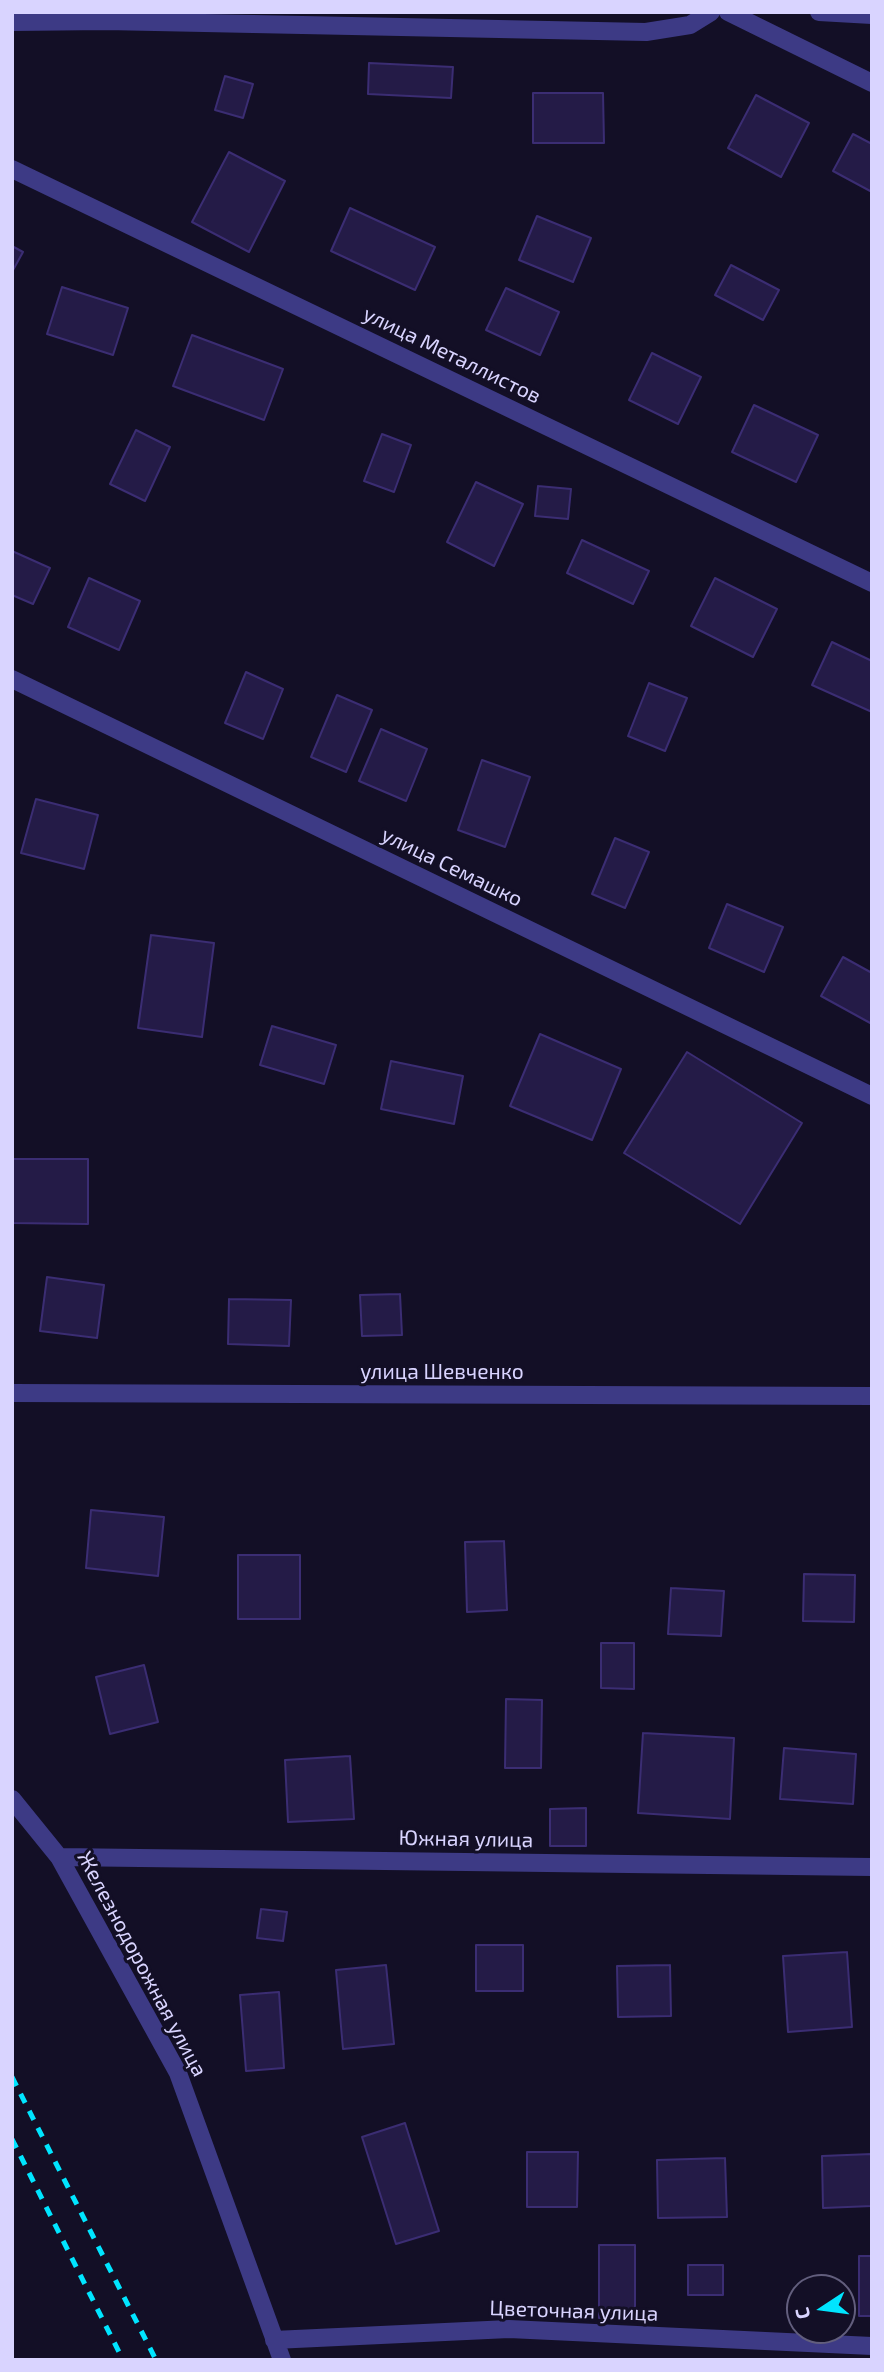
<!DOCTYPE html>
<meta charset="utf-8">
<style>
body{margin:0}
#map{position:relative;width:884px;height:2372px;overflow:hidden;background:#130f26;font-family:"Exo 2",sans-serif}
canvas{display:block}
.frame{position:absolute;inset:0;border:14px solid #d9d4ff;pointer-events:none}
.north{position:absolute;left:786px;top:2274px;width:70px;height:70px;box-sizing:border-box;background:#130f26;border:2px solid #625e7d;border-radius:50%;rotate:257deg;font-size:19px;font-weight:700;line-height:28px;text-align:center;color:#d9d4ff}
.north::after{content:'';display:block;margin:auto;width:24px;height:32px;background:#00e5ff;clip-path:polygon(50% 0,100% 100%,50% 72%,0 100%)}
</style>
<div id="map">
<canvas width="884" height="2372"></canvas>
<div class="frame"></div>
<div class="north">С</div>
</div>
<script>
const g = document.querySelector('canvas').getContext('2d');
g.lineJoin = 'round';
function paint(path, color) { g.fillStyle = color; g.fill(path, 'evenodd'); }
const poly = rows => new Path2D(rows.map(r => 'M' + r).join(''));
function strokePath(path, color, width, dash) { g.strokeStyle = color; g.lineWidth = width; g.lineCap = dash ? 'butt' : 'round'; g.setLineDash(dash || []); g.stroke(path); }
function label(font, color, halo, rows, align = 'center') {
  g.font = font + ' "Exo 2",sans-serif'; g.lineWidth = 6; g.setLineDash([]); g.textBaseline = 'middle'; g.strokeStyle = halo; g.fillStyle = color; for (const [text, x, y, turn = 0] of rows) {
    g.save(); g.translate(x, y); g.rotate((+turn || 0) * Math.PI / 180); g.textAlign = isNaN(turn) ? turn : align; if (halo) g.strokeText(text, 0, 0); g.fillText(text, 0, 0); g.restore();
  }
}
const building = poly([
 [369,63,453,67,451,98,368,94,369,63],
 [225,76,253,84,243,118,215,110,225,76],
 [533,93,603,93,604,143,533,143,533,93],
 [756,95,809,123,781,177,728,148,756,95],
 [853,134,872,144,872,192,833,171,853,134],
 [229,152,285,181,249,252,192,222,229,152],
 [350,208,435,247,415,290,331,251,350,208],
 [537,216,591,238,573,282,519,260,537,216],
 [12,246,23,252,12,272,12,246],
 [731,265,779,290,763,320,715,295,731,265],
 [62,287,128,308,113,355,47,334,62,287],
 [506,288,559,312,540,355,486,330,506,288],
 [192,335,283,369,264,420,173,386,192,335],
 [652,353,701,377,678,424,629,400,652,353],
 [754,405,818,435,796,482,732,452,754,405],
 [136,430,170,447,145,501,110,484,136,430],
 [382,434,411,445,394,492,364,481,382,434],
 [476,482,523,504,494,566,447,542,476,482],
 [538,486,571,489,568,519,535,516,538,486],
 [582,540,649,571,633,604,567,573,582,540],
 [12,551,50,568,33,604,12,595,12,551],
 [89,578,140,601,119,650,68,627,89,578],
 [715,578,777,609,753,657,691,626,715,578],
 [832,642,872,661,872,712,812,685,832,642],
 [246,672,283,689,263,739,225,723,246,672],
 [649,683,687,698,665,751,628,736,649,683],
 [337,695,372,710,346,772,311,757,337,695],
 [381,729,427,749,406,801,359,781,381,729],
 [482,760,530,777,505,847,458,830,482,760],
 [36,799,98,815,84,869,21,853,36,799],
 [615,838,649,852,625,908,592,894,615,838],
 [727,904,783,927,764,972,709,948,727,904],
 [151,935,214,943,202,1037,138,1028,151,935],
 [843,957,872,973,872,1024,821,996,843,957],
 [272,1026,336,1045,324,1084,260,1065,272,1026],
 [540,1034,621,1069,592,1140,510,1106,540,1034],
 [687,1052,802,1123,740,1224,624,1153,687,1052],
 [391,1061,463,1076,454,1124,381,1109,391,1061],
 [12,1159,88,1159,88,1224,12,1223,12,1159],
 [47,1277,104,1285,97,1338,40,1331,47,1277],
 [400,1294,402,1335,362,1336,360,1295,400,1294],
 [229,1299,291,1300,289,1346,228,1344,229,1299],
 [91,1510,164,1517,158,1576,86,1568,91,1510],
 [504,1541,507,1610,467,1612,465,1542,504,1541],
 [238,1555,300,1555,300,1619,238,1619,238,1555],
 [804,1574,855,1575,854,1622,803,1621,804,1574],
 [671,1588,724,1591,721,1636,668,1634,671,1588],
 [601,1643,634,1643,634,1689,601,1688,601,1643],
 [144,1665,158,1722,110,1734,96,1677,144,1665],
 [506,1699,542,1700,541,1768,505,1768,506,1699],
 [643,1733,734,1738,730,1819,638,1813,643,1733],
 [784,1748,856,1754,853,1804,780,1799,784,1748],
 [350,1756,354,1819,288,1822,285,1760,350,1756],
 [586,1808,586,1846,550,1846,550,1809,586,1808],
 [261,1909,287,1912,283,1941,257,1938,261,1909],
 [476,1945,523,1945,523,1991,476,1991,476,1945],
 [847,1952,852,2027,788,2032,783,1956,847,1952],
 [386,1965,394,2044,343,2049,336,1970,386,1965],
 [670,1965,671,2016,618,2017,617,1966,670,1965],
 [279,1992,284,2068,246,2071,240,1995,279,1992],
 [405,2123,439,2231,396,2244,362,2137,405,2123],
 [527,2152,578,2152,577,2207,527,2207,527,2152],
 [872,2154,872,2206,823,2208,822,2156,872,2154],
 [725,2158,727,2217,658,2218,657,2160,725,2158],
 [599,2245,635,2245,635,2318,599,2318,599,2245],
 [859,2256,872,2256,872,2316,859,2316,859,2256],
 [688,2265,723,2265,723,2295,688,2295,688,2265]
]);
paint(building, '#241b47');
strokePath(building, '#3b2d73', 2);
strokePath(poly([
 [728,12,872,83],
 [819,12,872,15],
 [12,22,106,21,646,32,690,25,711,12],
 [12,169,872,583],
 [12,679,872,1096],
 [12,1393,872,1396],
 [12,1799,59,1857,178,2073,282,2360],
 [59,1857,872,1867],
 [274,2340,509,2329,872,2346]
]), '#3d3a85', 18);
strokePath(poly([
 [12,2077,156,2360],
 [12,2139,123,2360]
]), '#00e5ff', 5, [10, 9]);
label('21px', '#d9d4ff', '#130f26', [
 ["улица Металлистов",452,355,26],
 ["улица Семашко",452,867,26],
 ["улица Шевченко",442,1372],
 ["Южная улица",466,1839,1],
 ["Железнодорожная улица",142,1964,62],
 ["Цветочная улица",574,2311,2]
]);
</script>
